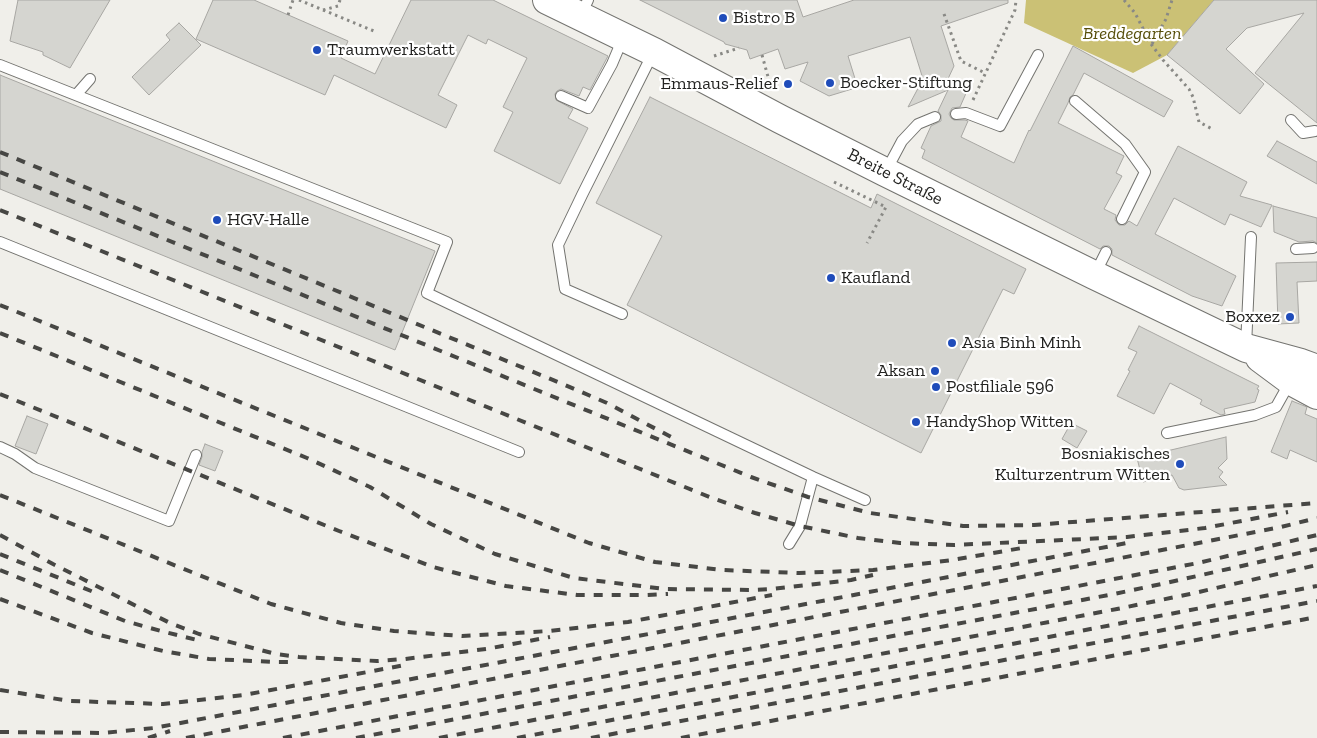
<!DOCTYPE html>
<meta charset="utf-8">
<style>
body{margin:0}
canvas{display:block;background:#f0efea}
</style>
<canvas width="1317" height="738"></canvas>
<script>
const g = document.querySelector('canvas').getContext('2d');
g.lineJoin = 'round';
function paint(path, color) { g.fillStyle = color; g.fill(path, 'evenodd'); }
const poly = rows => new Path2D(rows.map(r => 'M' + r).join(''));
function strokePath(path, color, width, dash) { g.strokeStyle = color; g.lineWidth = width; g.lineCap = dash ? 'butt' : 'round'; g.setLineDash(dash || []); g.stroke(path); }
function label(font, color, halo, rows, align = 'center') {
  g.font = font + ' "Zilla Slab",serif'; g.lineWidth = 4.5; g.setLineDash([]); g.textBaseline = 'middle'; g.strokeStyle = halo; g.fillStyle = color; for (const [text, x, y, turn = 0] of rows) {
    g.save(); g.translate(x, y); g.rotate((+turn || 0) * Math.PI / 180); g.textAlign = isNaN(turn) ? turn : align; if (halo) g.strokeText(text, 0, 0); g.fillText(text, 0, 0); g.restore();
  }
}
paint(poly([
 [1026,0,1214,0,1167,55,1133,73,1024,23]
]), '#cbc175');
const building = poly([
 [18,0,110,0,70,68,43,55,43,52,10,41,18,0],
 [213,0,254,0,348,41,341,58,375,74,411,0,493,0,608,56,590,90,583,87,579,96,561,89,557,91,555,94,556,100,573,109,568,118,588,128,560,184,494,151,513,112,503,107,527,58,488,39,486,44,468,35,438,95,457,105,446,128,334,75,325,95,196,39,213,0],
 [640,0,797,0,803,17,854,0,1008,0,1008,3,941,26,954,66,947,81,967,91,960,107,952,108,949,114,951,118,954,120,965,120,968,121,961,137,1014,163,1029,130,1030,131,1073,46,1173,101,1164,117,1084,73,1073,95,1070,97,1068,103,1058,123,1124,156,1116,173,1122,176,1104,209,1116,215,1115,220,1119,225,1125,225,1129,221,1137,226,1178,146,1247,182,1240,196,1272,205,1261,227,1230,214,1225,225,1174,198,1155,234,1236,276,1222,306,1192,296,1112,255,1112,249,1109,246,1103,246,1100,249,922,158,925,150,921,148,931,126,941,121,941,115,938,111,948,90,908,107,923,79,910,37,848,56,857,85,852,86,852,89,829,96,800,81,808,62,785,69,778,49,750,59,747,50,725,44,724,42,640,0],
 [1214,0,1317,0,1317,123,1255,73,1304,13,1247,28,1226,49,1264,84,1240,114,1167,55,1214,0],
 [179,23,201,45,149,95,132,77,170,40,166,35,179,23],
 [0,75,435,251,395,350,0,189,0,75],
 [650,97,871,208,877,194,1026,269,1014,294,1003,289,921,453,627,305,662,236,596,203,650,97],
 [1277,141,1317,162,1317,184,1267,156,1277,141],
 [1273,206,1317,218,1317,243,1313,241,1299,242,1274,232,1273,206],
 [1317,262,1317,281,1297,282,1299,323,1278,324,1276,263,1317,262],
 [1139,326,1259,386,1257,389,1259,390,1255,402,1224,409,1225,414,1221,415,1200,404,1202,400,1170,383,1154,414,1117,396,1130,371,1128,370,1137,352,1128,348,1139,326],
 [1292,401,1307,407,1305,414,1317,419,1317,462,1290,450,1287,459,1271,452,1292,401],
 [27,416,48,424,36,454,15,446,27,416],
 [1071,423,1087,431,1077,448,1062,439,1071,423],
 [1226,437,1227,459,1218,468,1223,472,1219,477,1227,485,1184,490,1179,488,1172,475,1143,482,1137,458,1226,437],
 [205,444,223,451,215,471,199,465,202,457,202,452,205,444]
]);
paint(building, '#d5d5d0');
strokePath(building, '#a8a7a3', 1);
const lane = poly([
 [581,15,588,0],
 [0,65,447,242,427,293,813,477,865,500],
 [76,95,90,79],
 [561,96,588,108,612,64,623,38],
 [1075,101,1125,144,1145,172,1122,219],
 [956,114,966,113,1000,126,1038,55],
 [1291,120,1303,133,1315,131],
 [886,171,902,141,918,124,935,117],
 [0,242,519,452],
 [1296,249,1313,248],
 [1095,274,1106,252],
 [622,314,565,289,558,245,582,195,653,53],
 [1246,346,1251,237],
 [1167,433,1255,415,1276,407,1290,382],
 [0,447,15,454,35,468,169,521,196,455],
 [789,544,800,526,813,477]
]);
const secondary = poly([
 [547,0,654,52,780,119,885,172,1094,275,1246,348,1301,363,1317,369],
 [1260,358,1291,381,1317,395]
]);
strokePath(lane, '#747470', 12);
strokePath(secondary, '#747470', 30);
strokePath(poly([
 [299,0,323,10,338,6,340,0],
 [1124,0,1135,13,1151,44,1163,60,1189,89,1193,97,1199,122,1214,130],
 [323,10,374,31],
 [944,14,961,61,985,73],
 [288,15,293,0],
 [1152,44,1166,19,1172,0],
 [762,55,770,84],
 [714,56,739,48],
 [973,100,1015,10,1016,0],
 [834,182,886,207,867,243]
]), '#898985', 3, [2.5, 4]);
strokePath(lane, '#fff', 10);
strokePath(secondary, '#fff', 28);
strokePath(poly([
 [0,152,565,385,607,403,673,438],
 [0,172,751,477,808,497,870,513,963,526,1034,525,1317,503],
 [0,210,712,498,755,513,800,526,858,538,900,543,954,545,1127,537,1205,528,1288,512],
 [0,305,589,543,655,562,722,570,799,573,873,570,952,560,1022,548],
 [0,333,307,458,370,487,431,524,495,554,574,578,665,589,751,590,772,589,851,580,873,575],
 [0,394,339,531,433,567,506,586,577,595,647,595,668,594],
 [0,495,271,604,341,623,394,631,462,636,549,631,628,622,772,595],
 [0,535,53,564,170,623,199,634,276,654,299,657,377,661,405,659,486,649,550,637],
 [0,554,96,593],
 [0,570,125,621,161,631,197,640],
 [0,599,92,633,163,651,209,659,276,662,295,662],
 [0,690,70,701,163,704,244,695,405,665],
 [0,732,103,733,154,728,1127,543],
 [148,738,170,731],
 [186,738,1157,551,1281,527,1317,518],
 [283,738,1198,563,1317,535],
 [356,738,1114,594,1166,583,1317,549],
 [439,738,1117,609,1190,594,1317,565],
 [517,738,1317,586],
 [591,738,1317,601],
 [681,738,1317,617]
]), '#474744', 4, [9, 9]);
for (const [x, y, r, color] of [
 [723,18,5,"#1f4cba"],
 [317,50,5,"#1f4cba"],
 [830,83,5,"#1f4cba"],
 [788,84,5,"#1f4cba"],
 [217,220,5,"#1f4cba"],
 [831,278,5,"#1f4cba"],
 [1290,317,5,"#1f4cba"],
 [952,343,5,"#1f4cba"],
 [935,371,5,"#1f4cba"],
 [936,387,5,"#1f4cba"],
 [916,422,5,"#1f4cba"],
 [1180,464,5,"#1f4cba"]
]) { const dot = new Path2D(); dot.arc(x, y, r, 0, 2 * Math.PI); g.fillStyle = color; g.fill(dot); strokePath(dot, '#fff', 2); }
label('18px', '#242422', '#fff', [
 ["Bistro B",733,18],
 ["Traumwerkstatt",327,50],
 ["Boecker-Stiftung",840,83],
 ["Emmaus-Relief",778,84,"right"],
 ["HGV-Halle",227,220],
 ["Kaufland",841,278],
 ["Boxxez",1280,317,"right"],
 ["Asia Binh Minh",962,343],
 ["Aksan",925,371,"right"],
 ["Postfiliale 596",946,387],
 ["HandyShop Witten",926,422],
 ["Bosniakisches",1170,454,"right"],
 ["Kulturzentrum Witten",1170,475,"right"]
], 'left');
label('italic 18px', '#574e0a', '#fff', [
 ["Breddegarten",1132,34]
]);
label('18px', '#242422', '#fff', [
 ["Breite Straße",895,177,27]
]);
</script>
